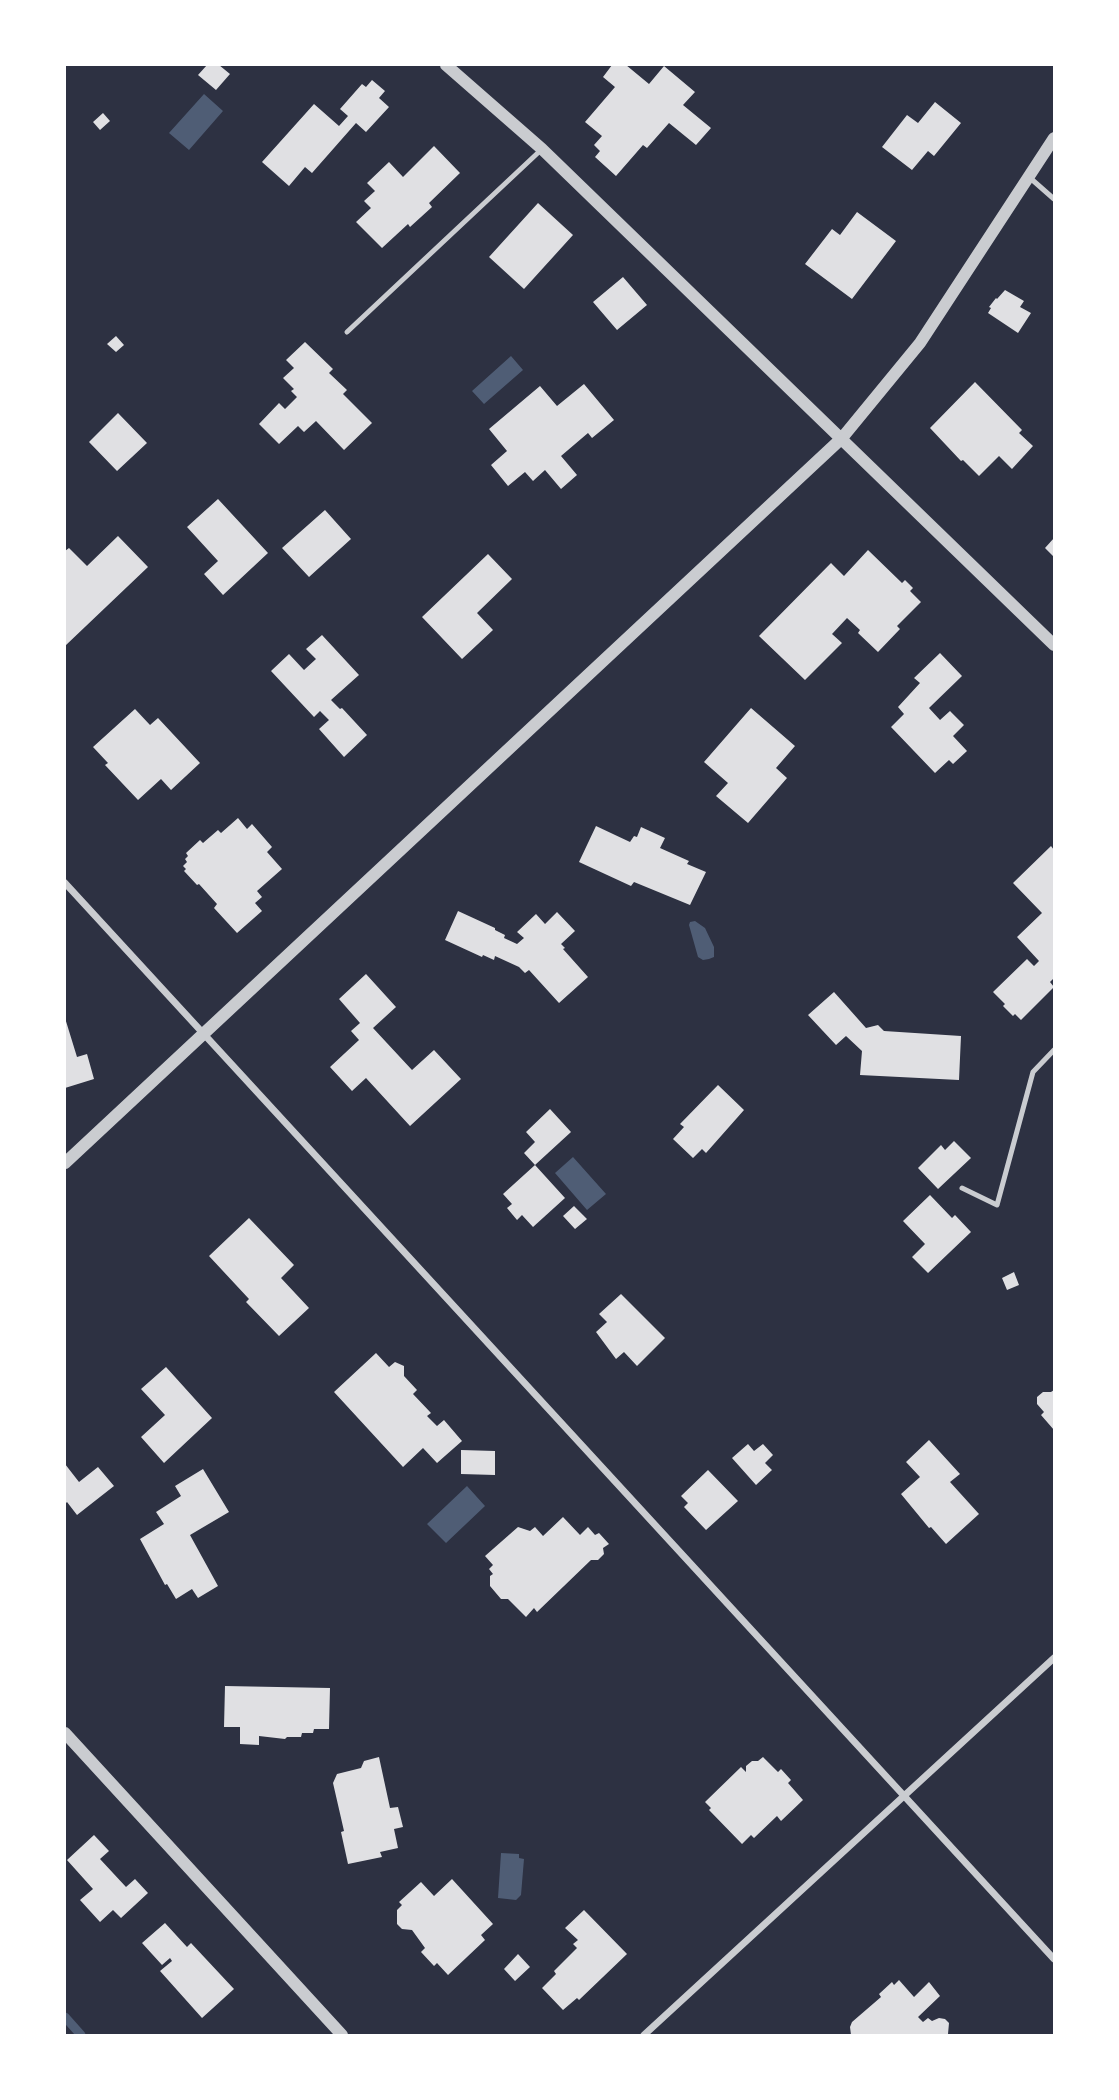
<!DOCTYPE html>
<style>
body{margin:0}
#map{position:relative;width:1119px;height:2100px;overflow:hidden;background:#2d3142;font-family:"Titillium Web",sans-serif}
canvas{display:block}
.frame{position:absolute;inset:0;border:66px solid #fff;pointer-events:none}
</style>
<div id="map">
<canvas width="1119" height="2100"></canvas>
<div class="frame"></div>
</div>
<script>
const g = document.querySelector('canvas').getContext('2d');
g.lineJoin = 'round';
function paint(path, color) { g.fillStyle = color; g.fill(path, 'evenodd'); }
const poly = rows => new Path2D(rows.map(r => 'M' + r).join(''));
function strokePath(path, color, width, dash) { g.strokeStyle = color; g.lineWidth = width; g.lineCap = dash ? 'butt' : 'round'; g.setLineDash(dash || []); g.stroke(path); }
paint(poly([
 [204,94,223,111,189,150,169,133],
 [511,356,523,370,484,404,472,391],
 [695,921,705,928,714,947,714,957,709,959,703,960,698,957,689,925,690,922],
 [573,1157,606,1194,587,1210,555,1173],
 [467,1486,485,1506,446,1543,427,1524],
 [501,1853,519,1854,519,1858,524,1859,521,1895,516,1900,498,1898]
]), '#4f5d75');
strokePath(poly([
 [65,2017,81,2035]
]), '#4f5d75', 9);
paint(poly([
 [207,65,219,65,230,74,216,90,198,75],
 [612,65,626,65,649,84,664,66,695,92,683,105,711,128,696,145,669,123,647,148,643,145,616,176,595,157,600,151,594,145,602,136,585,122,615,87,603,77],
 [372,80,385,91,379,98,389,107,366,132,356,123,312,173,305,167,289,186,262,162,314,104,339,126,348,116,340,109,362,84,366,87],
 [935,102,961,123,934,156,928,151,912,170,882,147,907,115,918,123],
 [103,113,110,121,100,130,93,122],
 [434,146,460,173,429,203,432,207,410,227,408,224,382,248,356,222,371,208,364,201,375,191,367,183,389,162,403,177],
 [538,203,573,235,524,289,489,257],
 [857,212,896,241,852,299,805,264,832,229,840,235],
 [623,277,647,305,617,330,593,302],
 [1005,290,1024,301,1020,307,1031,313,1018,333,988,313,991,308,989,307,996,298,997,299],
 [116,336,124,345,116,352,107,344],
 [305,342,333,369,329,373,347,390,343,394,372,423,344,450,316,421,304,432,298,426,279,444,259,424,279,403,285,409,297,397,291,391,294,389,283,378,294,368,286,360],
 [975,382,1022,430,1019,433,1033,446,1012,469,999,456,979,476,963,460,961,461,930,428],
 [584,384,614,420,592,438,588,433,561,456,577,475,561,489,545,470,533,481,525,472,508,486,491,465,507,451,489,429,540,386,557,406],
 [118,413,147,443,117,471,89,442],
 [218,499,268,553,223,595,204,574,218,561,187,527],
 [325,510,351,539,309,577,282,548],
 [118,536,148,567,65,646,65,551,69,548,87,566],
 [1054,538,1054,557,1045,548],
 [868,550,902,583,905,580,913,588,910,591,921,602,897,626,900,629,878,652,858,633,860,630,847,618,832,634,842,643,805,680,759,636,831,563,844,576],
 [488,554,512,579,477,613,493,630,462,659,422,617],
 [322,635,359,675,331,700,340,709,342,708,367,735,344,757,319,729,329,720,320,711,314,717,271,671,289,654,304,670,316,659,306,649],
 [940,653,962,676,929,708,940,720,950,711,964,725,953,736,967,751,953,764,949,760,935,773,891,727,904,714,898,707,920,683,914,678],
 [751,708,795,746,776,768,787,778,748,823,716,796,728,783,704,762],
 [135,709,150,725,158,718,200,763,171,790,161,779,138,800,105,765,108,763,93,747],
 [238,818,247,829,252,824,272,847,267,852,282,869,257,891,262,897,255,903,262,911,237,933,214,908,217,904,199,884,197,885,184,871,186,869,183,866,187,862,185,859,188,856,186,853,200,840,203,843,218,830,221,833],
 [596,826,630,842,634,836,637,837,641,827,665,838,660,848,689,861,687,864,706,872,690,905,634,882,631,886,579,862],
 [1051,846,1054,850,1054,978,1050,982,1054,987,1021,1020,1015,1014,1013,1016,1003,1006,1005,1004,993,992,1027,959,1034,966,1039,961,1017,937,1042,913,1013,883],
 [458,911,495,928,495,930,505,935,504,938,517,944,524,938,517,932,536,914,545,924,557,912,575,931,561,944,565,948,563,949,588,977,559,1003,529,970,525,973,519,967,495,956,494,960,483,955,482,957,445,940],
 [366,974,396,1007,373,1028,412,1070,434,1050,461,1079,410,1126,366,1078,352,1091,330,1067,359,1040,351,1031,360,1023,339,999],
 [834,992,866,1028,878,1025,884,1031,961,1036,959,1080,860,1075,862,1051,846,1036,836,1045,808,1015],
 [65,1018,77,1057,87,1054,94,1079,65,1088],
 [718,1085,744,1110,706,1153,702,1149,693,1158,673,1139,684,1127,680,1124],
 [550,1109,571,1132,535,1165,524,1153,535,1142,526,1132],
 [954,1141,971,1158,938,1189,918,1168,941,1145,945,1150],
 [535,1165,565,1198,533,1227,522,1215,517,1220,507,1208,512,1204,503,1194],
 [930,1195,952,1218,955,1215,971,1232,928,1273,912,1257,925,1244,903,1221],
 [574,1206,587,1219,575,1229,563,1216],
 [249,1218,294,1265,281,1278,309,1308,279,1336,246,1302,249,1299,209,1256],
 [1014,1272,1019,1285,1007,1290,1002,1278],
 [621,1294,665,1338,637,1366,624,1352,616,1359,596,1332,607,1322,599,1314],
 [376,1353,389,1367,395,1362,404,1366,404,1376,417,1390,413,1394,431,1413,427,1416,437,1426,444,1420,462,1441,437,1463,423,1448,403,1467,334,1392],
 [166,1367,212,1418,164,1463,141,1437,165,1415,141,1389],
 [1054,1390,1054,1430,1041,1415,1044,1412,1037,1404,1037,1397,1043,1392,1051,1392],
 [929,1440,960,1474,950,1482,979,1514,946,1544,931,1527,929,1528,901,1494,920,1477,906,1462],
 [748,1444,754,1451,763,1444,773,1455,765,1463,772,1470,756,1485,732,1458],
 [461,1450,495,1451,495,1475,461,1474],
 [65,1464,79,1482,98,1467,114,1486,77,1515,67,1502,65,1504],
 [203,1469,229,1512,190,1535,218,1586,198,1598,192,1589,176,1599,167,1584,165,1585,140,1539,164,1524,156,1512,181,1496,175,1486],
 [708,1470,738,1501,706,1530,684,1507,688,1503,681,1496],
 [563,1517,580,1535,588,1527,595,1535,599,1533,609,1544,603,1548,604,1554,598,1560,591,1560,537,1612,534,1608,526,1617,508,1599,501,1599,490,1586,490,1576,493,1574,489,1569,493,1565,485,1556,518,1527,530,1531,535,1527,543,1536],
 [225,1686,330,1688,329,1729,314,1729,313,1733,302,1733,301,1737,287,1737,285,1739,259,1736,259,1745,240,1744,240,1727,224,1727],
 [379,1757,390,1808,398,1807,403,1827,394,1829,398,1848,380,1852,382,1857,348,1864,341,1832,344,1831,333,1783,337,1774,361,1768,364,1761],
 [763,1757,778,1772,781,1769,791,1780,788,1783,803,1800,781,1821,777,1816,754,1838,751,1835,742,1844,709,1810,711,1808,705,1802,741,1767,746,1772,746,1766,752,1761,758,1761],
 [94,1835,109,1851,100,1859,126,1887,135,1879,148,1893,121,1918,113,1910,100,1922,80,1900,93,1889,67,1860],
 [452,1879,493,1924,481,1935,485,1940,448,1975,437,1963,434,1966,421,1952,425,1948,412,1930,402,1929,397,1924,397,1910,402,1905,399,1902,421,1882,434,1896],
 [584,1910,627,1954,579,2000,577,1998,563,2010,542,1988,556,1974,554,1971,577,1948,573,1944,578,1940,565,1928],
 [165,1923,187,1947,191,1943,234,1989,202,2018,160,1971,172,1961,170,1958,162,1965,142,1943],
 [518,1954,530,1967,515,1981,504,1969],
 [899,1980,914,1997,929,1982,940,1996,918,2017,923,2022,928,2018,932,2021,939,2018,945,2019,949,2023,948,2034,851,2035,850,2027,852,2022,881,1997,879,1994,892,1982,894,1985]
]), '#e0e0e3');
strokePath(poly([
 [1029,177,1054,199],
 [347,332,542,149],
 [962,1188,997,1205,1033,1072,1054,1050]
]), '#caccd0', 5);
strokePath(poly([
 [65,883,1054,1959],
 [644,2035,1054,1658]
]), '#caccd0', 7);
strokePath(poly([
 [446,65,542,149,1054,645],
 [65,1163,842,438,920,343,1054,138],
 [65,1733,342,2035]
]), '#caccd0', 12);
</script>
